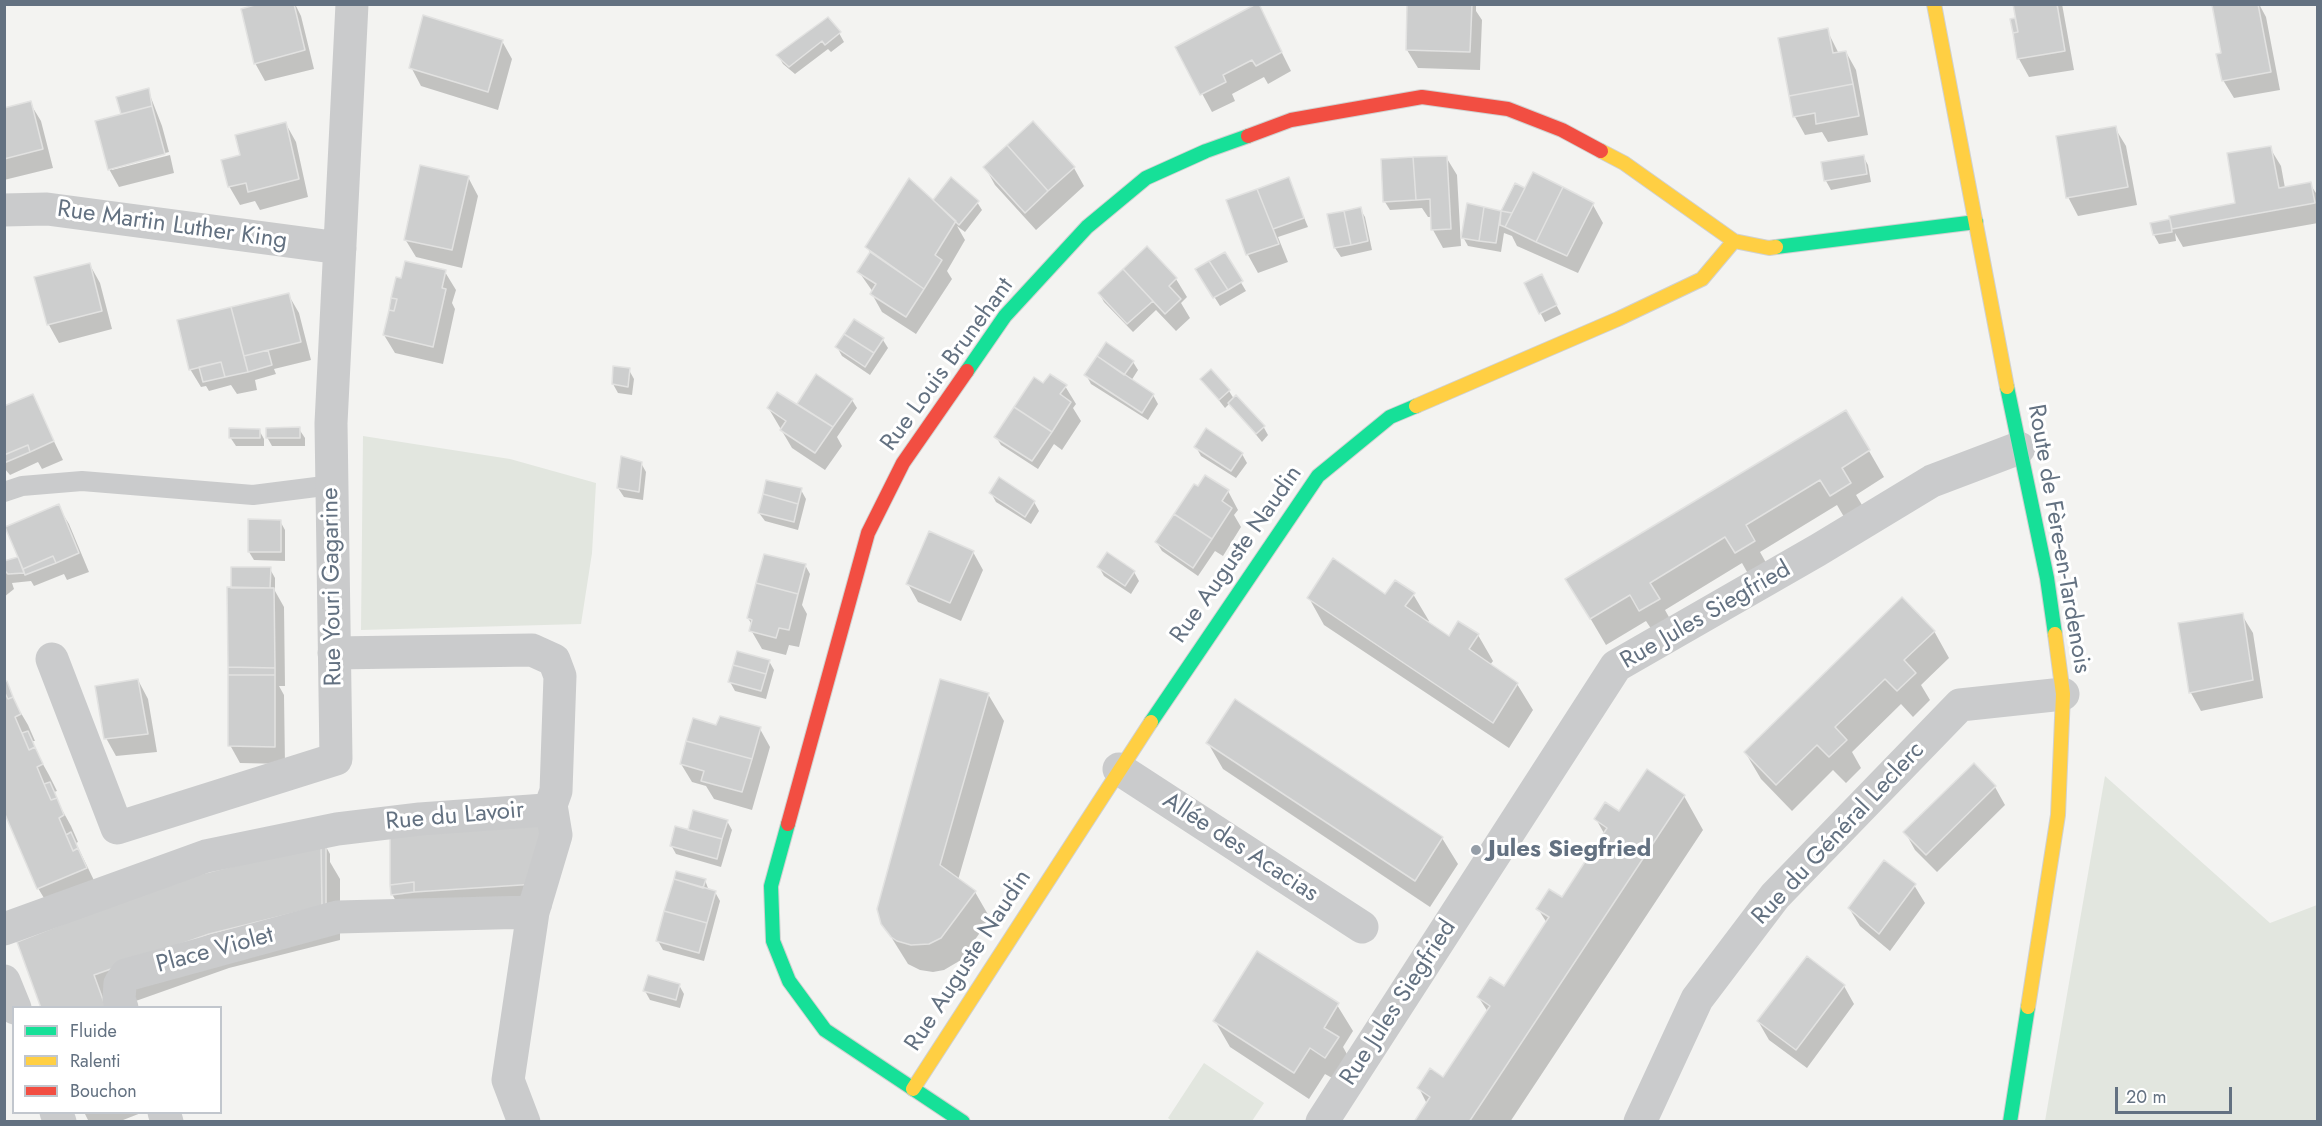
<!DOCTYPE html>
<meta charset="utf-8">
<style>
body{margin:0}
#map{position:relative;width:2322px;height:1126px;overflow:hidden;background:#f3f3f1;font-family:Jost,sans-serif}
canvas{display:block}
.frame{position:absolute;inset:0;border:6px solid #637181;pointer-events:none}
.legend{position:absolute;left:12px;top:1006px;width:210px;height:108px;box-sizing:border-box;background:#fff;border:2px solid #c1c6cd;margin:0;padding:8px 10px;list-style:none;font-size:18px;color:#637181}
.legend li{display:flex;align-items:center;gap:12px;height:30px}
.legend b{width:30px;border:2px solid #c1c6cd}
.scale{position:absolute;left:2115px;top:1087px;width:117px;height:27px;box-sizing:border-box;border:3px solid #637181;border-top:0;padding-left:8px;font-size:18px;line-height:21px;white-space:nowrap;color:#637181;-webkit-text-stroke:4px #fff;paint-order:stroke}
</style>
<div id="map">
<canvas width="2322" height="1126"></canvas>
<div class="frame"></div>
<ul class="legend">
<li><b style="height:8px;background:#16e098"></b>Fluide</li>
<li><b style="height:8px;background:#ffcf43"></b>Ralenti</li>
<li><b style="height:8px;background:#f24e42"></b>Bouchon</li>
</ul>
<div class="scale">20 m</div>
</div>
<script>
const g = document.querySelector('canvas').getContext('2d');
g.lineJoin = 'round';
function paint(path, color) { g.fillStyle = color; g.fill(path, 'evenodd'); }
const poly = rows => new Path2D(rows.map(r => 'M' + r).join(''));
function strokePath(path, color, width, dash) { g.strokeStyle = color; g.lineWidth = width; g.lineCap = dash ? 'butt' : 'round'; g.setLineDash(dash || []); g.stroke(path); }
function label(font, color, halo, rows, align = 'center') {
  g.font = font + ' Jost,sans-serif'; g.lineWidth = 6; g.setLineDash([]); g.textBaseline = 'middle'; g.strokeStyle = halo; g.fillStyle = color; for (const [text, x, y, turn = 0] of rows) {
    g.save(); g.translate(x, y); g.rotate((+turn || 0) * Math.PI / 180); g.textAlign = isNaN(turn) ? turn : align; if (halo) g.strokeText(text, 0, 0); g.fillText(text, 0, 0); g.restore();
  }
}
paint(poly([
 [363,436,510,459,596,483,592,553,581,624,361,630],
 [2105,776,2270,923,2317,905,2317,1121,2045,1121],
 [1204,1063,1264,1103,1252,1121,1173,1122,1168,1118]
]), '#e2e6df');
paint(poly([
 [264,4,295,4,301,16,314,69,265,81,255,63],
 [1408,4,1476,4,1476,11,1482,20,1480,70,1418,68,1407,50],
 [2014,4,2062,4,2074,70,2029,77,2019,59,2012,20,2014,20,2018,25],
 [2223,4,2259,4,2266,17,2280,90,2234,98,2223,80,2223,54,2214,6],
 [1258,5,1291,71,1268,84,1264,77,1232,94,1235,101,1212,112,1177,47],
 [1827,30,1839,54,1846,52,1856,70,1868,135,1828,142,1822,132,1805,135,1795,117,1780,39],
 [839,33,844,42,831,52,828,49,795,74,783,64,778,55],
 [502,41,512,59,498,110,421,86,411,67],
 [148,90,162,126,169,152,112,167,112,170,170,155,174,173,119,187,109,169,122,114],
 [30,103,41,121,53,168,4,180,4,109],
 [286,124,296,142,308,197,260,210,255,201,240,205,229,186,242,157],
 [2115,128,2126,146,2137,205,2078,216,2068,197],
 [2270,148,2281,166,2285,188,2310,184,2318,196,2318,223,2183,247,2175,233,2176,241,2159,244,2154,235,2152,224,2237,204],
 [1863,156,1868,165,1871,182,1831,190,1826,181,1823,163],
 [1446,157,1457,175,1461,246,1443,248,1433,230,1432,217,1428,217,1422,208,1390,210,1385,202],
 [985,167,1074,168,1084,186,1036,230,995,185],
 [468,177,478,196,462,268,416,257,405,239],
 [1288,179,1308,227,1278,237,1288,262,1258,273,1248,255,1228,201],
 [1524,189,1593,205,1603,223,1578,273,1517,246,1512,236,1504,233,1501,252,1468,246,1463,237,1468,205,1502,213],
 [977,202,982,210,965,232,957,226,965,240,947,271,952,279,916,334,882,312,872,294,873,292,859,272,871,254,867,247,937,206],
 [1360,209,1365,217,1372,250,1341,257,1335,248,1329,215],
 [1147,248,1176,279,1187,297,1181,303,1190,318,1176,331,1156,310,1133,332,1104,302,1099,293],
 [1224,254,1246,291,1220,306,1197,269],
 [90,265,100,283,112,329,59,343,49,325,36,278],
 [445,272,456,290,452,303,455,309,443,364,395,353,384,335],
 [1526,284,1546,285,1561,314,1545,322],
 [288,294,299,313,311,360,274,369,276,374,255,380,257,390,237,394,231,385,209,391,206,386,201,387,190,369,178,322],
 [883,340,888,348,870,375,842,356,837,347],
 [1133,362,1138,370,1131,381,1153,395,1158,404,1148,420,1091,384,1086,375],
 [629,370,634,379,632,395,618,393,613,384],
 [1202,379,1229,391,1234,399,1263,426,1268,435,1262,442,1230,403,1225,408],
 [1043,385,1065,386,1076,404,1073,408,1081,421,1062,450,1054,444,1038,469,1001,445,996,437],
 [32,396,63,460,42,469,38,462,10,475,4,468,4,408],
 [852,400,857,408,837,437,842,446,825,470,792,448,769,409,802,409,799,404],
 [299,429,305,438,305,446,272,446,267,437],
 [259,430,264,439,264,446,236,446,230,437],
 [1196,447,1242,454,1247,463,1236,478,1201,456],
 [1869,451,1884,477,1856,495,1865,510,1847,522,1837,505,1760,552,1769,568,1751,579,1742,563,1665,610,1674,626,1656,636,1646,621,1606,645,1583,606],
 [641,463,646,472,643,500,624,497,618,488],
 [801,490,806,499,798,530,765,521,759,513],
 [1228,491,1238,510,1234,515,1241,527,1223,556,1215,551,1198,576,1162,551,1157,543],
 [991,493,1034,502,1039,511,1031,524,996,502],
 [58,506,69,524,89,572,67,580,64,574,34,586,31,581,12,583,14,589,4,597,4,572,20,558],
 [280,521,285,530,285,561,254,560,249,552],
 [973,552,983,570,961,621,918,602,908,584],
 [805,565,810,574,802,605,807,614,799,647,789,645,786,655,762,649,751,630,752,625,748,618],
 [1099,567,1134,572,1139,581,1131,594,1104,576],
 [270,569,275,578,275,591,284,607,285,686,279,686,284,695,285,764,240,763,230,745],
 [1413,594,1429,621,1427,623,1449,638,1478,635,1493,661,1490,665,1517,684,1533,710,1509,748,1324,625,1309,598],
 [2242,615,2253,633,2263,698,2201,711,2191,693,2179,624],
 [1934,631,1949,658,1921,685,1930,700,1913,717,1901,704,1852,752,1861,768,1846,783,1833,770,1792,811,1761,779,1745,752],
 [769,661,774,670,766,699,735,691,730,682],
 [138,680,148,699,157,752,116,756,106,738],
 [8,691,28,725,35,741,30,741,49,775,57,791,54,792,60,806,71,826,78,842,76,843,101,895,54,915,38,888],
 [988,694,1004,721,958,880,975,892,990,918,961,960,944,970,933,972,920,970,908,964,883,924],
 [717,727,760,729,770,747,752,810,714,799,706,786,692,782,681,764],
 [1208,743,1442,838,1458,864,1430,907,1223,769],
 [1995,787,2005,805,1937,872,1915,850,1905,832],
 [1684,796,1703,830,1510,1122,1416,1122,1427,1104,1419,1088,1444,1079,1488,1012,1479,998,1504,988,1547,923,1538,909,1562,899,1605,835,1596,819],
 [727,821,732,830,721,867,676,854,671,845,689,832],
 [325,845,330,854,330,862,340,879,340,940,229,968,116,1008,43,1008,19,942],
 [559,851,551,910,431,918,397,903,392,894],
 [705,880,709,891,715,892,720,901,704,961,663,950,658,941],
 [1914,885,1925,903,1890,951,1860,926,1849,908],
 [679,985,684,994,680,1008,650,1000,645,991],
 [1844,986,1854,1004,1807,1068,1769,1040,1758,1021],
 [1337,1005,1353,1031,1343,1047,1353,1065,1341,1083,1325,1074,1309,1099,1230,1047,1215,1021],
 [84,1112,140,1112,141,1113,118,1122,89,1122]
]), '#0003');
const building = poly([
 [258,4,294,4,305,50,254,64,241,9,258,4],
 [1256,4,1259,4,1282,52,1256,66,1252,60,1223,75,1226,82,1200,95,1175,47,1256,4],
 [1407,4,1472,4,1470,52,1406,50,1407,4],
 [2013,4,2057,4,2065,51,2017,59,2013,33,2018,32,2013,4],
 [2258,4,2271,72,2222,81,2216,54,2221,53,2212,5,2258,4],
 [423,15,503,40,488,92,409,68,423,15],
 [828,17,841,32,825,45,822,41,789,67,776,55,828,17],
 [2015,18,2018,32,2013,33,2010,19,2015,18],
 [1828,28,1833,53,1846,51,1853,84,1789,96,1778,38,1828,28],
 [1853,84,1859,116,1816,124,1815,113,1793,117,1789,96,1853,84],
 [149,88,152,106,121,114,116,97,149,88],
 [31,101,43,149,4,159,4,108,31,101],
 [152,106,165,154,108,170,95,121,152,106],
 [1033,121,1075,167,1048,191,1007,145,1033,121],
 [286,122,299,179,248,192,246,183,228,187,221,160,240,155,235,135,286,122],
 [2116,126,2128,187,2066,198,2056,136,2116,126],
 [1007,145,1048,191,1025,213,983,167,1007,145],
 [2271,146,2279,188,2311,182,2315,203,2172,229,2169,216,2235,203,2227,153,2271,146],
 [1864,155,1867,174,1824,181,1821,162,1864,155],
 [1447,156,1451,229,1431,230,1430,199,1416,200,1413,157,1447,156],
 [1413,157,1416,200,1383,202,1381,159,1413,157],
 [420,165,469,176,452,250,404,240,420,165],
 [1533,172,1563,187,1536,242,1505,227,1533,172],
 [951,177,979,201,959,225,933,200,951,177],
 [1289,177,1304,218,1273,229,1257,189,1289,177],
 [909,178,956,221,935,255,942,260,924,289,865,247,909,178],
 [1515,183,1525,188,1512,213,1501,211,1515,183],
 [1563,187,1594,203,1567,256,1536,242,1563,187],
 [1257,189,1279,244,1246,255,1226,200,1257,189],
 [1467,203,1484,207,1479,241,1461,238,1467,203],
 [1361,207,1368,241,1351,245,1344,211,1361,207],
 [1484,207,1501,211,1496,243,1479,241,1484,207],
 [1344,211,1351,245,1334,248,1327,214,1344,211],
 [1501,211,1512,213,1505,227,1500,225,1501,211],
 [2170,219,2172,232,2153,235,2150,223,2170,219],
 [1147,246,1177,278,1169,286,1181,299,1165,314,1123,269,1147,246],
 [870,252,924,289,906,317,870,294,876,284,857,272,870,252],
 [1225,252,1243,281,1228,290,1209,261,1225,252],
 [405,261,446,270,442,288,446,289,433,347,383,335,389,310,394,311,397,299,391,298,396,277,401,278,405,261],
 [1209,261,1228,290,1213,298,1195,269,1209,261],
 [90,263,102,311,47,325,34,277,90,263],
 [1123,269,1153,301,1127,324,1098,293,1123,269],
 [1542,274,1557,305,1539,314,1524,283,1542,274],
 [289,293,301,342,244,356,231,307,289,293],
 [391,298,397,299,394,311,389,310,391,298],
 [231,307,248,372,225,377,221,362,189,370,177,320,231,307],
 [854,319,884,338,874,353,844,334,854,319],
 [844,334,874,353,865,367,835,347,844,334],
 [1106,342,1134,361,1124,375,1097,356,1106,342],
 [268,350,272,365,248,372,244,356,268,350],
 [1097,356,1154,394,1142,413,1084,375,1097,356],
 [221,362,225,377,203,382,199,367,221,362],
 [613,366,630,368,628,387,612,384,613,366],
 [1211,369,1230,390,1219,400,1200,379,1211,369],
 [816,374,853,399,833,427,797,404,816,374],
 [1050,374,1067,385,1060,394,1071,402,1052,432,1014,407,1034,377,1043,383,1050,374],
 [777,392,833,427,815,453,780,430,786,421,767,408,777,392],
 [33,394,54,441,30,452,28,445,4,455,4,406,33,394],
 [1236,395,1265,426,1256,434,1228,403,1236,395],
 [1014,407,1052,432,1032,461,994,437,1014,407],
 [1846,410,1870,450,1842,468,1851,483,1830,496,1820,480,1746,525,1755,541,1735,553,1725,537,1650,583,1660,599,1639,611,1630,595,1590,619,1565,579,1846,410],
 [300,427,300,438,266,438,266,428,300,427],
 [229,428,260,429,260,438,229,438,229,428],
 [1206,428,1243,453,1231,471,1194,447,1206,428],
 [28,445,30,452,4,463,4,455,28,445],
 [621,456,642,462,639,492,617,488,621,456],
 [1205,475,1229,490,1222,501,1232,508,1212,539,1174,514,1194,484,1198,486,1205,475],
 [999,477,1035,501,1025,517,989,493,999,477],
 [766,480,802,488,798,504,763,494,766,480],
 [763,494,798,504,794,522,758,513,763,494],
 [59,504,79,553,56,563,53,556,23,569,5,527,59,504],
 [1174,514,1212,539,1193,568,1155,542,1174,514],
 [248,519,281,520,281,552,248,552,248,519],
 [929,531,974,551,950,603,906,584,929,531],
 [1107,552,1135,571,1125,586,1097,567,1107,552],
 [764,554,806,564,798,594,756,583,764,554],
 [53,556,56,563,25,575,23,569,53,556],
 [18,557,24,573,8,574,4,570,4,561,18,557],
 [1333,558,1385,594,1395,580,1415,593,1405,606,1449,636,1458,621,1479,634,1469,649,1518,683,1493,723,1307,598,1333,558],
 [231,567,271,567,270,588,231,588,231,567],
 [756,583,798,594,789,630,779,628,776,638,749,631,752,620,747,618,756,583],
 [227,587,274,588,275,668,228,667,227,587],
 [1902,597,1935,631,1904,660,1916,673,1897,691,1885,679,1835,727,1847,740,1829,757,1817,745,1776,785,1744,752,1902,597],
 [2243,613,2253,680,2189,693,2178,623,2243,613],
 [737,651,770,660,766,674,733,665,737,651],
 [733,665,766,674,761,691,728,682,733,665],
 [228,667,275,668,275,675,228,675,228,667],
 [228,675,275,675,275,747,228,746,228,675],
 [138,679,148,734,104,739,95,686,138,679],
 [940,679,989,693,940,865,976,891,941,938,929,944,911,945,897,941,891,937,881,924,877,909,940,679],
 [7,681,13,697,8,699,4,691,4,682,7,681],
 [4,691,8,699,13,697,21,714,15,717,29,750,35,747,43,764,37,767,44,784,51,800,57,798,64,815,59,818,73,851,78,848,87,868,37,889,4,812,4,691],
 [1235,699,1443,837,1415,881,1206,743,1235,699],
 [720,716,761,727,752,759,686,741,693,718,716,725,720,716],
 [28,731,35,747,29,750,22,733,28,731],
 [686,741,752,759,742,792,701,781,704,771,680,764,686,741],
 [1974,763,1996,786,1926,855,1903,832,1974,763],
 [1647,769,1685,795,1469,1122,1414,1122,1430,1097,1417,1088,1430,1068,1443,1077,1490,1006,1477,997,1490,977,1504,986,1549,917,1536,909,1549,889,1562,897,1607,828,1594,819,1605,802,1619,811,1647,769],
 [50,782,57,798,51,800,44,784,50,782],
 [693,810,728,820,722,839,688,830,693,810],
 [544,823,536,884,414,892,414,882,390,885,390,834,544,823],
 [675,826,722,839,717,859,670,846,675,826],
 [71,832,78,848,73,851,66,835,71,832],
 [326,843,326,905,322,906,321,844,326,843],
 [321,844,322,906,209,934,94,975,106,1008,41,1008,17,942,169,882,321,844],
 [1884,860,1916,884,1879,934,1848,908,1884,860],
 [676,871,706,879,703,888,674,879,676,871],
 [674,879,716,891,707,923,664,911,674,879],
 [414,882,414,892,391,895,390,885,414,882],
 [664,911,707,923,699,953,656,941,664,911],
 [1257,951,1339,1003,1324,1028,1339,1037,1325,1058,1310,1048,1294,1073,1213,1021,1257,951],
 [1807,956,1845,985,1796,1050,1757,1021,1807,956],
 [648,975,680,984,676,1000,643,991,648,975]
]);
paint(building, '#cdcece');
strokePath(building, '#e2e2e1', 1.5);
const fast = poly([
 [1776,247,1976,222],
 [967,371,1005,316,1087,227,1146,178,1206,151,1248,136],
 [2007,387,2047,578,2055,634],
 [1151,722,1318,476,1390,417,1416,406],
 [788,824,771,886,773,941,789,981,825,1030,963,1122],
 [2010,1122,2028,1007]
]);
const slow = poly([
 [1934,4,2007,387],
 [1601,151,1624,163,1734,241],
 [1416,406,1618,319,1702,279,1734,241,1769,248,1776,247],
 [2028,1007,2058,815,2063,694,2055,634],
 [913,1089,1151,722]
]);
const jam = poly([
 [1248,136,1291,120,1422,97,1508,109,1562,130,1601,151],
 [788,824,868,533,903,463,967,371]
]);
strokePath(fast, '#d0d1d0', 16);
strokePath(slow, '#d0d1d0', 16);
strokePath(jam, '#d0d1d0', 16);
strokePath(poly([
 [4,492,22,486,82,481,253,495,332,485]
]), '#cacbcc', 20);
strokePath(poly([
 [4,210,47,209,340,248],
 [52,659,117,828,336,759,331,423,352,4],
 [1119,769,1362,927],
 [533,912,556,835,551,805],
 [4,929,206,856,337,829,420,819,545,810,551,805,556,791,560,676,554,660,532,650,334,653],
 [4,981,15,1008],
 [122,1008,119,999,120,984,126,975,338,917,533,912,508,1080,524,1122],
 [56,1112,60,1122],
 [164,1112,167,1122],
 [1322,1122,1616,666,1818,550,1932,481,2019,448],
 [1640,1122,1697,999,1775,896,1960,705,2063,694]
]), '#cacbcc', 33);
strokePath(fast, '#16e098', 14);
strokePath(slow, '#ffcf43', 14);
strokePath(jam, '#f24e42', 14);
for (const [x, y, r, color] of [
 [1476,850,6,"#959ea8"]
]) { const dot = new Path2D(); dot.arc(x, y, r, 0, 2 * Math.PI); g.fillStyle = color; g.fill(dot); strokePath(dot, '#fff', 2); }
label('24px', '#637181', '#fff', [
 ["Rue Martin Luther King",172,226,8],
 ["Rue Louis Brunehant",948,365,-54],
 ["Route de Fère-en-Tardenois",2058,539,80],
 ["Rue Auguste Naudin",1237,555,-55],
 ["Rue Youri Gagarine",333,587,-91],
 ["Rue Jules Siegfried",1706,616,-30],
 ["Rue du Lavoir",455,817,-5],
 ["Rue du Général Leclerc",1839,834,-47],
 ["Allée des Acacias",1240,848,33],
 ["Place Violet",215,951,-15],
 ["Rue Auguste Naudin",969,961,-57],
 ["Rue Jules Siegfried",1399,1003,-57]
]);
label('bold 24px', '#637181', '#fff', [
 ["Jules Siegfried",1488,850]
], 'left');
</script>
